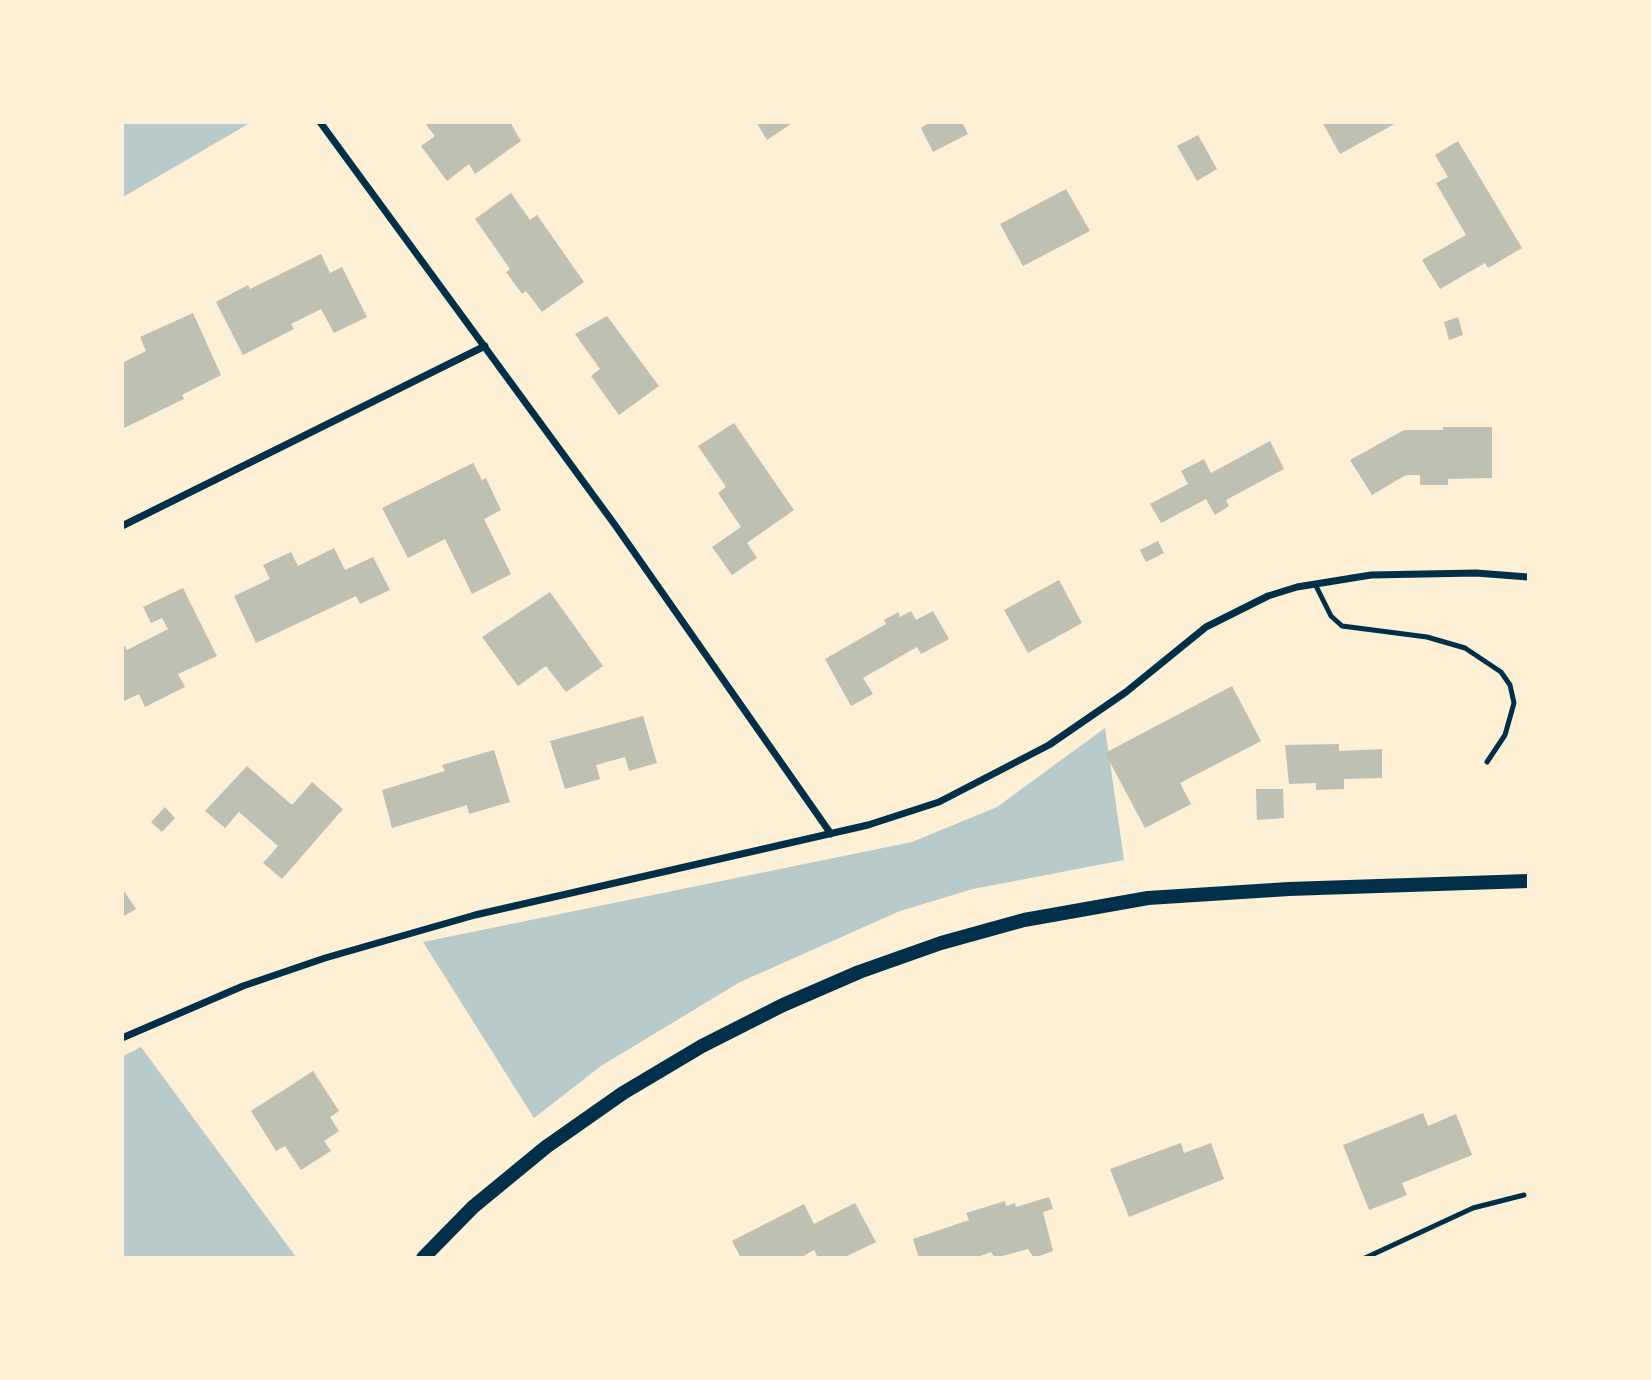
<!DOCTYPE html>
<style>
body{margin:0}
#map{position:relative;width:1651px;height:1380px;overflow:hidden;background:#fdf0d5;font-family:"Fira Sans",sans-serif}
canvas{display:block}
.frame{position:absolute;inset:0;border:124px solid #fdf0d5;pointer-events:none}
</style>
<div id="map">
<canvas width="1651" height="1380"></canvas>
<div class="frame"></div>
</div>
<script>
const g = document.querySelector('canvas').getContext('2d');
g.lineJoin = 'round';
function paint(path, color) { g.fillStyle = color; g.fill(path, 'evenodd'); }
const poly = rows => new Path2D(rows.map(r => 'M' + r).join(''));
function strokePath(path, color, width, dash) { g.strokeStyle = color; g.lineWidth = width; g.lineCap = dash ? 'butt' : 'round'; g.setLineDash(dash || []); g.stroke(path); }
paint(poly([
 [123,122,250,122,250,123,123,197],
 [1105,728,1124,860,973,889,900,911,740,982,601,1066,534,1118,423,942,912,842,997,807],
 [141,1047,296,1257,123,1257,123,1056]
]), '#b9caca');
paint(poly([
 [429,122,510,122,521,141,475,174,469,164,447,181,421,146,435,136,426,125],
 [756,122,794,122,767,140],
 [930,122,962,122,968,134,933,152,921,128],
 [1322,122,1398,122,1340,154],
 [1198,135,1217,169,1197,181,1177,146],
 [1458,141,1522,248,1488,268,1485,263,1440,289,1422,260,1466,235,1436,183,1448,177,1435,155],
 [1066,189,1090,231,1023,266,1000,224],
 [511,193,530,220,537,215,584,282,542,312,526,291,522,294,506,272,510,269,475,219],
 [321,254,330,273,342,267,367,317,334,333,321,309,291,324,294,329,243,355,216,302,248,285,250,289],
 [193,313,221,375,182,395,184,399,122,429,122,363,146,351,140,337],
 [607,316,659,386,619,415,591,376,600,369,575,334],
 [1458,317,1463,335,1449,340,1444,322],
 [734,423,794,510,747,543,757,558,732,575,712,547,741,527,718,493,726,487,698,446],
 [1443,427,1492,427,1492,478,1448,479,1448,485,1420,485,1420,475,1406,475,1372,495,1350,460,1404,430,1443,430],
 [1270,441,1284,469,1226,500,1229,506,1215,515,1206,499,1161,523,1150,504,1188,484,1181,471,1204,459,1211,473],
 [473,463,482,480,486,478,501,510,484,519,511,574,472,594,445,539,408,558,382,508],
 [1158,541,1164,553,1146,562,1140,550],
 [334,548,345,570,373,557,390,590,360,604,356,596,256,643,234,596,270,579,263,565,291,552,298,566],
 [1059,580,1082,623,1028,653,1004,610],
 [183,588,217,656,178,674,185,687,145,707,139,694,122,702,122,642,127,650,168,629,162,618,151,623,143,607],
 [550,592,603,666,566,692,546,666,518,686,482,637],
 [911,611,916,620,933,611,949,639,921,654,917,647,863,678,873,694,851,706,825,659,886,624,884,620,898,612,900,617],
 [1232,686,1261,741,1180,783,1191,804,1145,828,1105,753],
 [643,716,657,763,629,771,625,757,596,765,600,779,565,789,550,741],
 [1339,744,1339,751,1382,749,1382,778,1344,779,1344,789,1316,790,1316,783,1289,784,1285,745],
 [494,750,510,802,469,814,467,805,392,828,382,790,445,771,442,765],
 [247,766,292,805,312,782,343,809,282,879,263,863,278,846,239,812,225,828,205,811],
 [1256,789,1283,789,1284,818,1257,820],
 [165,807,175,818,162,832,151,822],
 [122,888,136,909,122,917],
 [313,1071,339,1111,330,1117,339,1131,324,1141,331,1151,301,1170,285,1146,276,1151,251,1111],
 [1423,1113,1428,1126,1456,1114,1472,1155,1402,1183,1407,1195,1369,1210,1343,1145],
 [1181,1143,1184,1153,1211,1143,1224,1179,1129,1217,1110,1169],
 [1049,1197,1053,1209,1043,1212,1053,1251,1034,1258,1028,1249,995,1258,991,1252,975,1258,919,1258,913,1239,969,1220,966,1213,1005,1201,1006,1206,1015,1203,1016,1207],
 [855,1203,876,1242,843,1258,818,1258,814,1250,800,1258,741,1258,732,1241,804,1204,814,1224]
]), '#bec0b2');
strokePath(poly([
 [1315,584,1331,616,1342,626,1427,637,1465,648,1501,672,1510,685,1514,703,1505,735,1487,762],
 [1365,1258,1473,1208,1524,1195]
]), '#003049', 5);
strokePath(poly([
 [320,122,615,525,831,834],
 [122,526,485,346],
 [122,1038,243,986,325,958,475,915,868,825,939,802,1049,745,1126,692,1206,627,1268,596,1297,587,1371,575,1476,573,1528,577]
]), '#003049', 7);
strokePath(poly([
 [423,1258,473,1207,546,1147,623,1093,702,1046,783,1005,859,972,941,943,1024,920,1148,898,1289,889,1528,881]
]), '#003049', 14);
</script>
